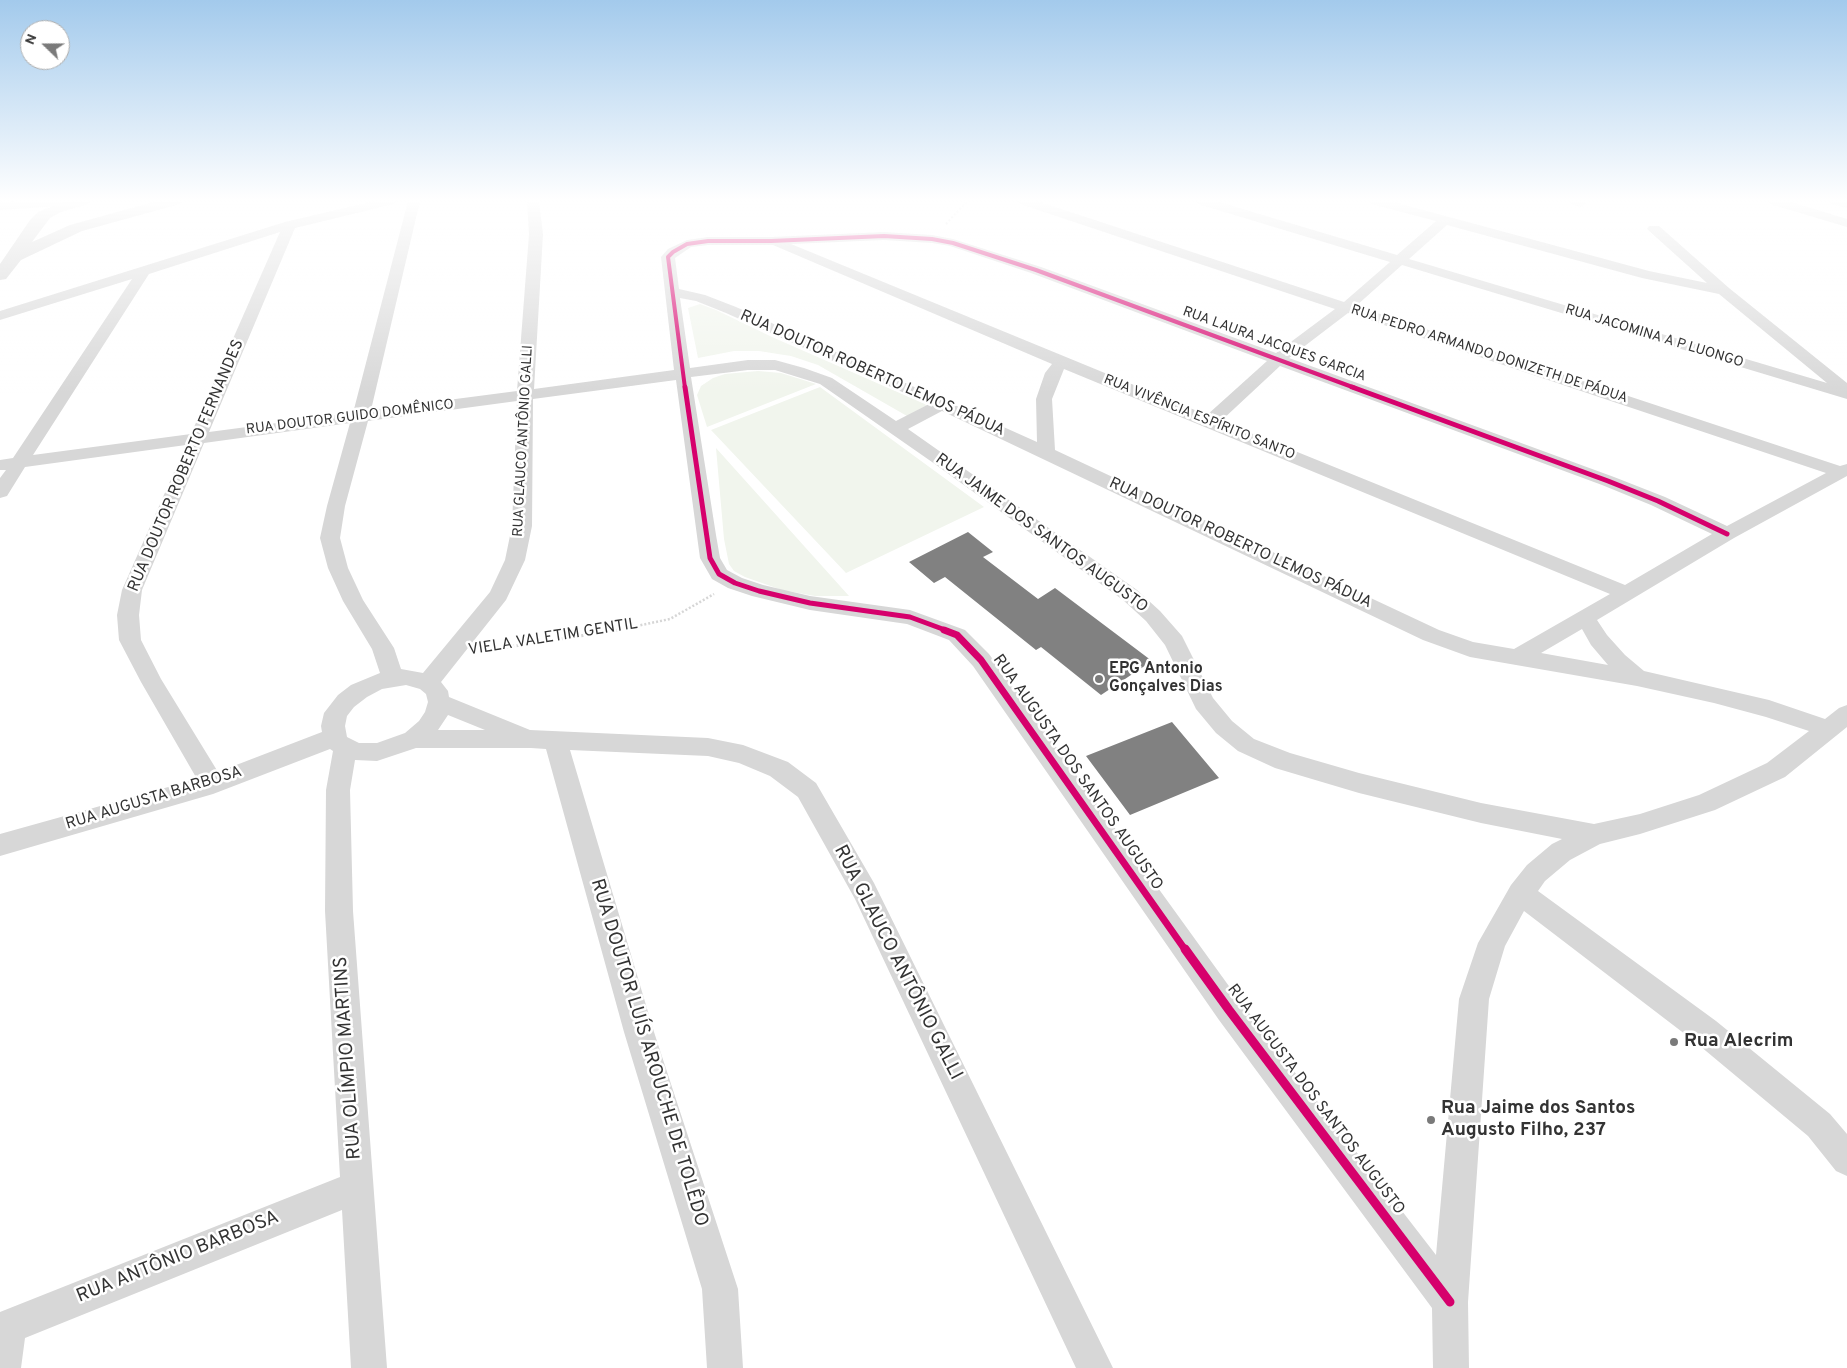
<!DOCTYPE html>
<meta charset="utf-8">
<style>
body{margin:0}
#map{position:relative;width:1847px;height:1368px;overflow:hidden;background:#fff;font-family:Overpass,sans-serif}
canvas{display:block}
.north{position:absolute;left:20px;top:20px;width:50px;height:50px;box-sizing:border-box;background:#fff;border:1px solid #adadad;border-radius:50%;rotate:292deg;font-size:14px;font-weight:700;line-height:20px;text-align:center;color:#333}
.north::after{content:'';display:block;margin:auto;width:18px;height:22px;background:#7a7a7a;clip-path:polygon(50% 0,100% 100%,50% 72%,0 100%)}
</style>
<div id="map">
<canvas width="1847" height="1368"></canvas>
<div class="north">N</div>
</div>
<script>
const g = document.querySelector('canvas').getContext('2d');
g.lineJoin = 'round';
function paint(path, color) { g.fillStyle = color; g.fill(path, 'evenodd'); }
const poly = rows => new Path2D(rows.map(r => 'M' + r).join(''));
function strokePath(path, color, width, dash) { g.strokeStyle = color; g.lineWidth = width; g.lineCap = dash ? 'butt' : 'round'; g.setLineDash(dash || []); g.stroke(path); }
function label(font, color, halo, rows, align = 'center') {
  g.font = font + ' Overpass,sans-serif'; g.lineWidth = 5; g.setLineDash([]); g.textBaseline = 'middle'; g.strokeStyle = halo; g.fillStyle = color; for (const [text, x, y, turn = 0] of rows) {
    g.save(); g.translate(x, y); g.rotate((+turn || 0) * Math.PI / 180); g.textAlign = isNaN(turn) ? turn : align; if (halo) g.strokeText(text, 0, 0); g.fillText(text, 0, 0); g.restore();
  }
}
paint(poly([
 [700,304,716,310,772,337,927,405,907,416,818,365,791,356,759,351,734,351,698,358,688,308],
 [758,371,781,373,816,384,707,427,697,395,701,386,713,378,725,374],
 [820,387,984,507,846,573,711,430],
 [716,448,849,596,815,596,782,590,745,577,734,571,729,564,724,539]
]), '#f1f5ed');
paint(poly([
 [968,532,993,552,983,557,1038,599,1055,588,1152,661,1101,695,1041,647,1036,650,945,577,934,583,909,562],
 [1172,722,1219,778,1130,815,1086,756]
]), '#818181');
strokePath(poly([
 [946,224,967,201]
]), '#d6d6d6', 2, [2, 2]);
strokePath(poly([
 [613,631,670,619,714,594]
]), '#d6d6d6', 2.5, [2, 2]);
strokePath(poly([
 [482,651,619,630]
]), '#d6d6d6', 3, [2.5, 2.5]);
paint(poly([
 [17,201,82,201,76,205,0,210,0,202,17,201],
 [374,201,396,201,394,204,295,228,209,432,353,413,408,201,420,201,371,410,517,391,529,234,527,201,539,201,543,234,534,389,674,370,661,257,668,249,687,240,708,237,771,237,884,232,932,235,953,239,1041,267,1276,353,1335,309,1020,204,1018,201,1037,201,1344,302,1390,262,1198,204,1196,201,1216,201,1397,255,1436,221,1371,204,1369,201,1390,201,1649,271,1707,283,1647,229,1649,226,1659,226,1729,288,1847,383,1847,399,1402,265,1356,306,1840,466,1847,464,1847,476,1734,538,1597,620,1607,635,1625,655,1644,671,1769,700,1825,719,1839,708,1847,705,1847,727,1785,777,1715,810,1640,834,1600,844,1570,860,1545,881,1538,891,1716,1021,1830,1114,1847,1134,1847,1176,1836,1171,1808,1136,1694,1041,1524,911,1505,946,1489,999,1468,1302,1469,1368,1433,1368,1432,1308,1219,1020,973,666,949,640,907,624,810,610,752,596,728,588,712,579,700,558,676,380,533,399,532,526,525,560,506,600,441,682,448,691,449,697,530,730,708,738,743,745,788,762,816,783,874,883,1113,1368,1076,1368,855,899,798,797,770,776,739,763,708,756,570,750,654,1032,738,1289,743,1368,707,1368,702,1289,624,1032,546,749,531,748,416,748,377,761,355,760,350,790,353,911,387,1368,351,1368,342,1210,25,1338,21,1368,0,1368,0,1312,340,1177,325,911,326,790,333,751,330,749,213,794,0,856,0,834,197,779,141,682,119,640,117,615,122,590,186,445,25,467,7,496,0,498,0,478,6,470,0,470,0,460,13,458,132,279,0,320,0,311,285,222,374,201],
 [1447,225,1642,278,1719,294,1827,383,1409,259,1447,225],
 [280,232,191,434,33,455,149,274,280,232],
 [884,240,932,243,950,246,1031,273,1267,361,1207,415,791,244,884,240],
 [708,245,773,245,1052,364,1045,373,1036,399,1037,442,736,307,705,295,679,289,675,258,691,247,708,245],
 [680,298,696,301,726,313,929,404,896,421,832,378,804,368,775,360,748,360,690,368,680,298],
 [1348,313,1826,473,1727,526,1665,497,1614,477,1289,358,1348,313],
 [1280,366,1602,485,1651,505,1712,534,1625,585,1221,421,1280,366],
 [1064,369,1610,594,1514,649,1473,642,1439,630,1055,450,1052,399,1064,369],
 [748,370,775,370,820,384,932,462,1123,600,1146,621,1165,645,1196,709,1216,733,1238,751,1275,768,1359,793,1481,823,1562,839,1552,844,1527,865,1511,885,1478,943,1459,999,1436,1255,1239,1000,989,654,965,630,910,610,810,596,763,585,742,578,727,570,720,558,716,535,691,377,748,370],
 [517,401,512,526,505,560,490,592,423,673,401,669,394,648,363,600,348,568,340,538,345,506,368,421,517,401],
 [942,411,1423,640,1470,657,1637,686,1714,703,1766,717,1809,731,1767,763,1699,795,1640,814,1594,824,1481,803,1359,773,1290,753,1254,739,1232,721,1213,698,1182,636,1160,611,1137,590,908,429,942,411],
 [350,423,327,506,320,538,328,568,343,601,372,649,380,673,351,685,338,695,324,713,321,726,322,732,218,772,161,679,141,640,139,615,142,590,204,443,350,423],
 [1582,629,1591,645,1608,665,1541,653,1582,629],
 [406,685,420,689,426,694,428,702,425,712,419,721,405,733,377,743,359,743,347,737,345,726,347,716,354,707,367,697,382,689,406,685],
 [448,715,485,730,438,730,448,715],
 [1569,201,1586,201,1587,203,1581,207,1571,204,1569,201],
 [1768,201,1788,201,1847,219,1847,227,1770,204,1768,201],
 [1829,201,1847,201,1847,208,1831,204,1829,201]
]), '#d7d7d7');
paint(poly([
 [66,201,91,201,88,204,61,212,50,218,32,242,70,225,157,201,183,201,180,204,82,231,21,260,6,279,0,280,0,264,30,220,38,212,66,201]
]), '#d0d0d0');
strokePath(poly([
 [685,388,668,257,673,252,687,244,708,241,771,241,884,236,932,239,953,243,1036,270,1355,388]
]), '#d6006c', 4);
strokePath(poly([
 [685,387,710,558,719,574,735,583,759,591,810,603,910,617,948,631],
 [1352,387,1608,481,1658,501,1727,534]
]), '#d6006c', 5);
strokePath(poly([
 [944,630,957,635,981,660,1186,951]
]), '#d6006c', 7);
strokePath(poly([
 [1185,949,1229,1010,1450,1302]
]), '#d6006c', 9);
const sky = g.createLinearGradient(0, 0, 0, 393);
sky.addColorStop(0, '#a3caec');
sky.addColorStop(0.51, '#fff');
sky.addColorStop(1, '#ffffff00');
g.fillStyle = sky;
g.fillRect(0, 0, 1847, 393);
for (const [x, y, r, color] of [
 [1099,679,5,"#7a7a7a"],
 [1674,1042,5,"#7a7a7a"],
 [1431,1120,5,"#7a7a7a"]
]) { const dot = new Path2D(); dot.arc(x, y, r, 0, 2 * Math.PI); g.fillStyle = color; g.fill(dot); strokePath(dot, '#fff', 2); }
label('14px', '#333', '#fff', [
 ["RUA JACOMINA A P LUONGO",1654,337,17],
 ["RUA LAURA JACQUES GARCIA",1274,345,20],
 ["RUA PEDRO ARMANDO DONIZETH DE PÁDUA",1489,355,18],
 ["RUA DOUTOR GUIDO DOMÊNICO",350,418,-7],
 ["RUA VIVÊNCIA ESPÍRITO SANTO",1199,418,22],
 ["RUA GLAUCO ANTÔNIO GALLI",524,441,-87]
]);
label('16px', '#333', '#fff', [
 ["RUA DOUTOR ROBERTO LEMOS PÁDUA",872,374,24],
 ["RUA DOUTOR ROBERTO FERNANDES",187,466,-67],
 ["RUA JAIME DOS SANTOS AUGUSTO",1041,534,36],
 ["RUA DOUTOR ROBERTO LEMOS PÁDUA",1240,544,25],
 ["VIELA VALETIM GENTIL",553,638,-9],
 ["RUA AUGUSTA DOS SANTOS AUGUSTO",1077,773,55],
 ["RUA AUGUSTA BARBOSA",154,799,-17],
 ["RUA AUGUSTA DOS SANTOS AUGUSTO",1315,1100,53]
]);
label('bold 16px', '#333', '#fff', [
 ["EPG Antonio",1109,670],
 ["Gonçalves Dias",1109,688]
], 'left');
label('19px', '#333', '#fff', [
 ["RUA GLAUCO ANTÔNIO GALLI",897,963,63],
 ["RUA DOUTOR LUÍS AROUCHE DE TOLÊDO",648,1053,73],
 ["RUA OLÍMPIO MARTINS",349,1058,-94],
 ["RUA ANTÔNIO BARBOSA",178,1258,-22]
]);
label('bold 19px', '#333', '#fff', [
 ["Rua Alecrim",1684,1042],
 ["Rua Jaime dos Santos",1441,1109],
 ["Augusto Filho, 237",1441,1131]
], 'left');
</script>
